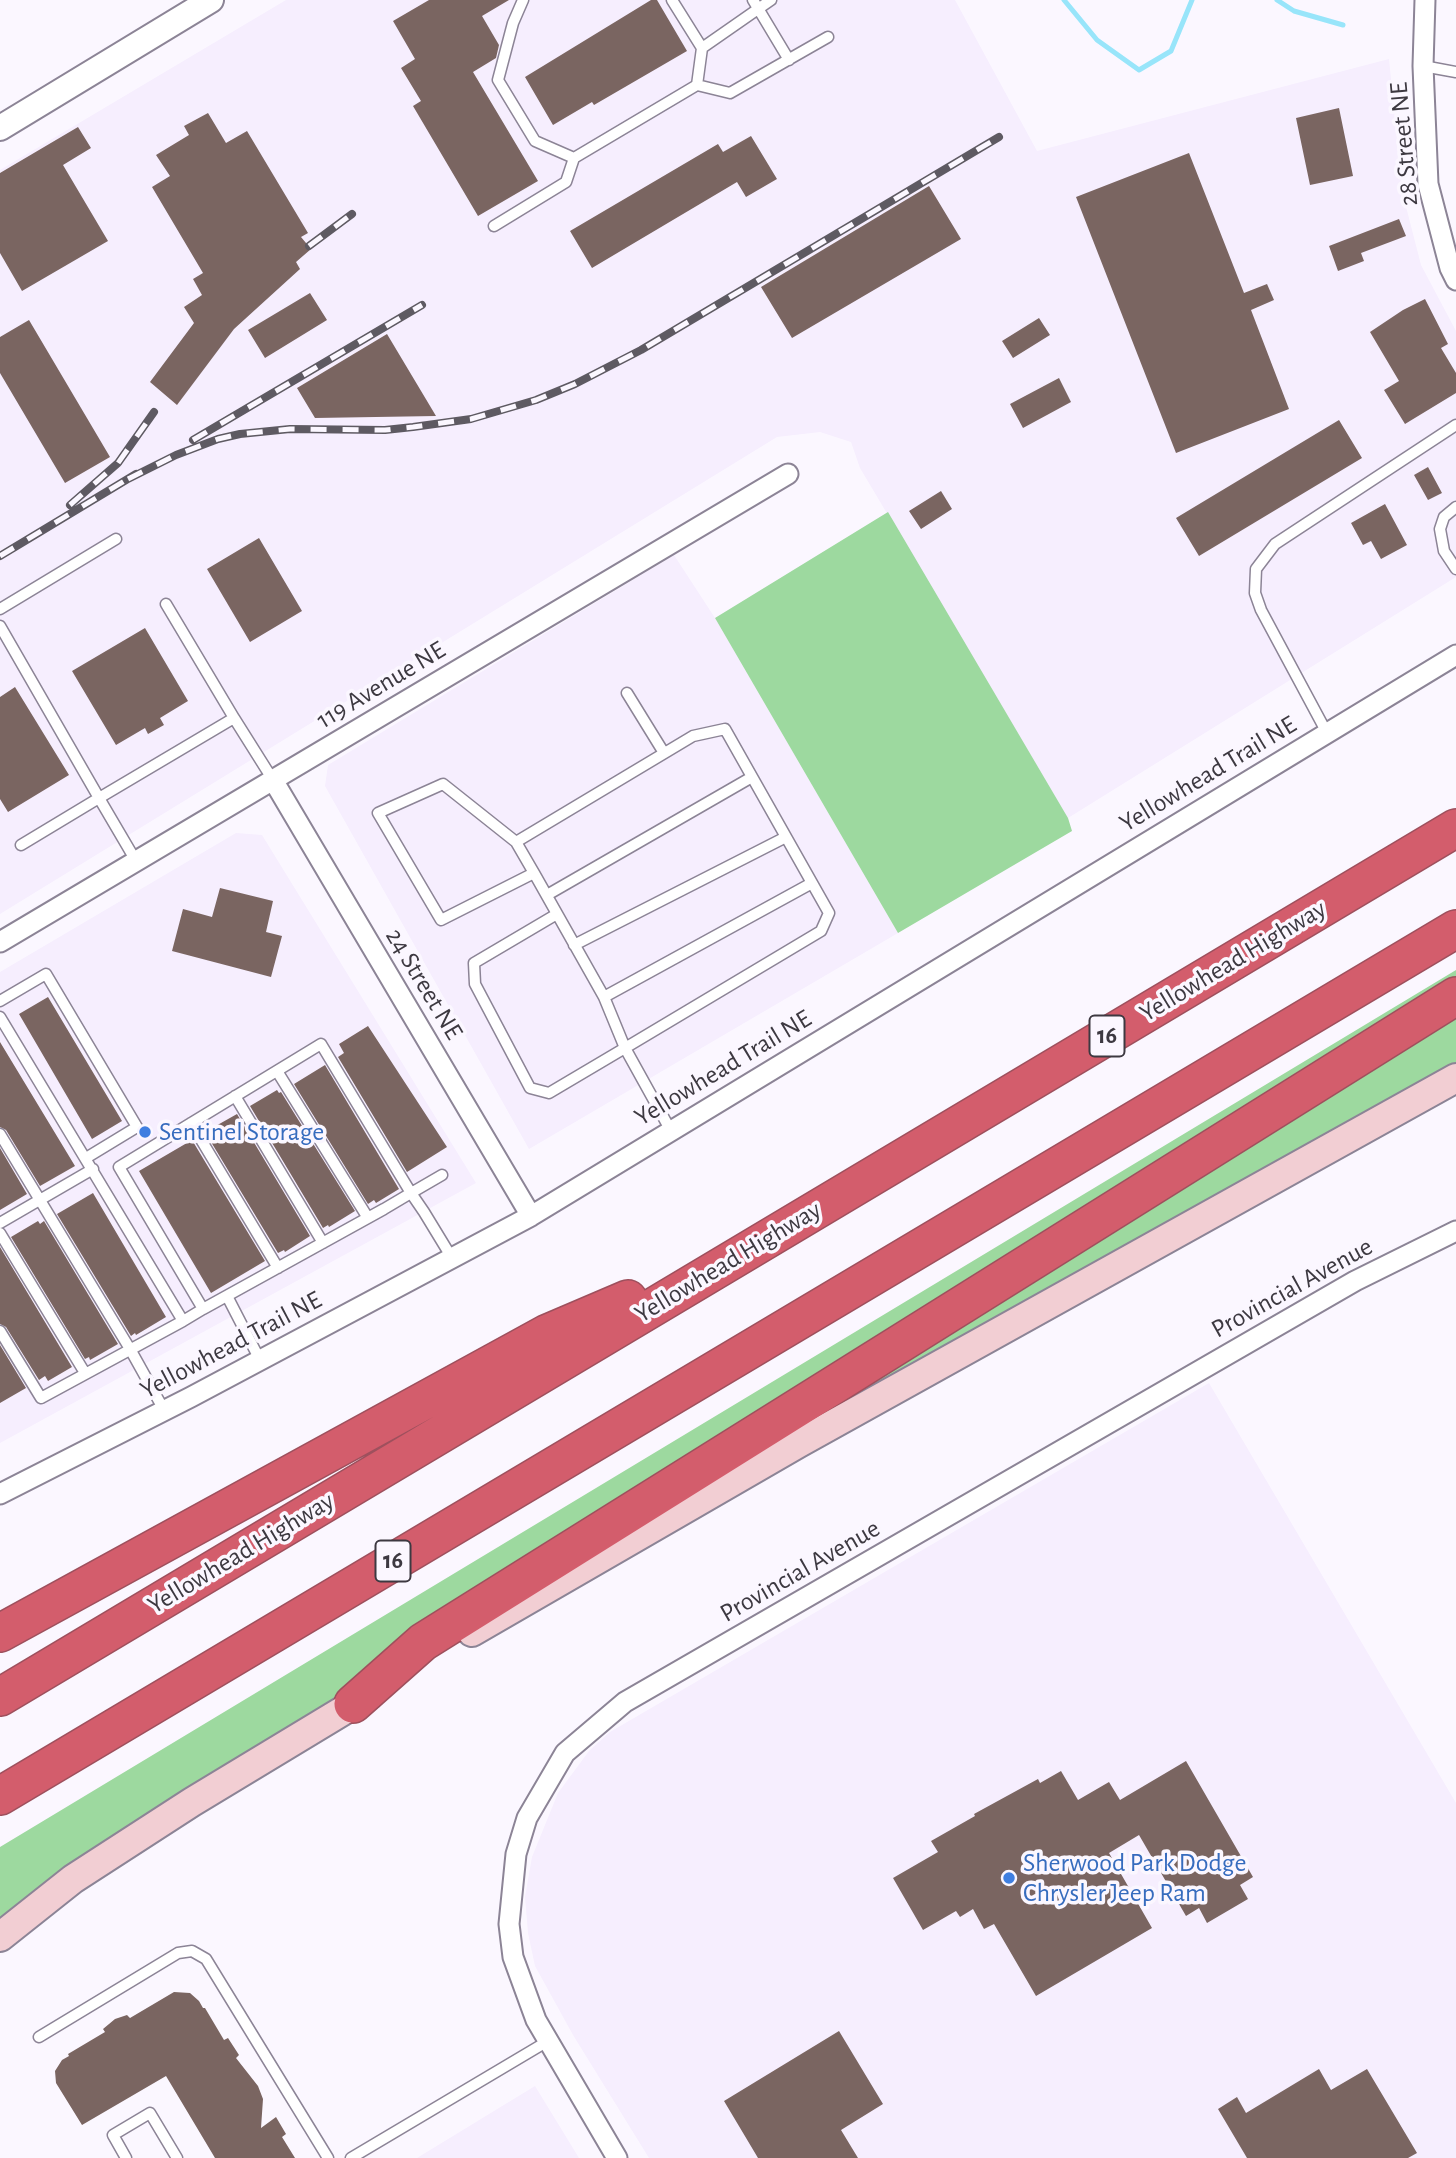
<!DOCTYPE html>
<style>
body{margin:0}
canvas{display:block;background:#fbf7ff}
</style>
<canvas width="1456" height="2158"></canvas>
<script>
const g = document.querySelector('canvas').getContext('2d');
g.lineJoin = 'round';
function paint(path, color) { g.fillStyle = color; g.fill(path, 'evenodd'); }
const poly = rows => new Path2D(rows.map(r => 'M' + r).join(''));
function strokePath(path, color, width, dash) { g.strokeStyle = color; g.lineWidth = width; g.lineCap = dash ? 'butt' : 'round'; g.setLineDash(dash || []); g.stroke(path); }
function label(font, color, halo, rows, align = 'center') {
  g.font = font + ' "Alegreya Sans",sans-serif'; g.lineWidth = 7; g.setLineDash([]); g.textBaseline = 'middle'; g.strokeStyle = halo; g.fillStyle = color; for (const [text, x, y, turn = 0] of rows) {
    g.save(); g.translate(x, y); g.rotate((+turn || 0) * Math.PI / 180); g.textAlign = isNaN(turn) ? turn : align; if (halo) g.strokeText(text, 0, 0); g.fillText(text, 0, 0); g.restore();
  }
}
paint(poly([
 [286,0,955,0,1037,151,1389,59,1402,191,1421,265,1456,331,1456,577,1068,818,860,468,851,442,820,432,777,437,0,914,0,170],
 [674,555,715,618,898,933,529,1149,325,786,328,765],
 [236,833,262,835,476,1183,0,1443,0,972],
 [1209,1383,1456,1803,1456,2158,649,2158,573,2035,535,1966,528,1933,525,1897,532,1857,558,1793,589,1751,610,1732],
 [535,2086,579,2158,417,2158]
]), '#f6eefe');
paint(poly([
 [888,512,1068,818,1072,831,898,933,715,618],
 [1456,970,1456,981,374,1673,0,1922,0,1847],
 [1456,1015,1456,1063,787,1433]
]), '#9dd99f');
strokePath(poly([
 [1064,0,1097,40,1139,70,1171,51,1192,0],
 [1277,0,1294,11,1343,25]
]), '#98e5fa', 5);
paint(poly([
 [429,0,509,0,482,16,499,45,496,58,473,72,538,181,478,216,413,106,421,101,401,68,415,59,393,21],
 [651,0,657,0,687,51,594,105,592,102,553,125,525,77],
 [1339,108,1353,176,1310,185,1296,118],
 [208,113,226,143,247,131,308,233,301,237,311,249,296,262,300,269,234,329,177,405,150,382,194,323,184,307,202,295,193,279,203,273,152,187,170,176,156,155,189,135,184,126],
 [78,127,91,148,63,165,108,241,22,291,0,253,0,173],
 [751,136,777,179,746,197,737,182,592,268,570,231,718,144,723,152],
 [1189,153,1244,293,1267,284,1274,300,1251,310,1289,409,1176,453,1076,197],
 [929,186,961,239,792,338,761,287],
 [1399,219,1406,236,1361,253,1364,261,1338,271,1329,246],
 [310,293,327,320,265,358,248,330],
 [1425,299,1448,344,1441,348,1456,373,1456,393,1405,424,1384,390,1399,381,1370,332,1403,310],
 [1039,318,1050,335,1013,358,1002,341],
 [29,320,110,457,65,483,0,373,0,337],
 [387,334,436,416,315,418,297,388],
 [1059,378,1071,402,1023,428,1010,404],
 [1339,420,1362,458,1199,556,1176,518],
 [1428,467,1442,493,1428,500,1414,475],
 [941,491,952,509,921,529,909,511],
 [1385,504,1407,545,1381,559,1371,541,1363,545,1351,523],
 [259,538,302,611,250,642,207,569],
 [145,628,188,701,160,718,164,725,148,734,145,728,116,745,72,671],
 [15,687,69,775,8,812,0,799,0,697],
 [220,888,273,901,266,932,282,936,271,977,172,951,183,909,212,917],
 [48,997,122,1121,92,1139,19,1014],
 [368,1026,447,1147,407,1172,338,1057,344,1053,339,1044],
 [0,1042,75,1166,40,1186,6,1130,0,1127],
 [325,1065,399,1189,376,1203,374,1200,368,1204,294,1084],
 [277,1090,279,1093,281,1092,355,1211,329,1227,328,1225,323,1228,250,1106],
 [237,1114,310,1236,285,1252,284,1250,278,1253,205,1132],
 [192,1140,265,1261,211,1293,139,1171],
 [0,1148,27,1194,0,1210],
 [93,1193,166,1317,136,1335,135,1333,131,1336,57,1214],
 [38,1221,40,1224,44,1221,118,1344,90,1360,89,1357,85,1359,11,1237],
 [0,1247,72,1367,48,1381,45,1376,39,1380,6,1327,0,1324],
 [0,1345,26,1388,0,1403],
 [1186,1761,1253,1877,1240,1885,1248,1899,1207,1923,1199,1908,1186,1916,1139,1835,1109,1853,1152,1928,1036,1996,994,1924,984,1929,973,1909,960,1917,956,1911,923,1930,893,1878,938,1852,931,1841,975,1816,974,1814,1038,1779,1040,1783,1061,1771,1078,1800,1109,1782,1120,1800],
 [174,1992,190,1993,199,2001,203,2008,205,2008,224,2040,228,2038,239,2055,236,2058,258,2086,263,2099,261,2128,276,2117,286,2134,282,2137,295,2158,215,2158,166,2076,82,2125,56,2083,55,2071,62,2060,69,2056,68,2054,105,2032,103,2029,115,2019,127,2015,130,2018],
 [839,2031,883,2104,841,2130,858,2158,758,2158,724,2101],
 [1319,2069,1331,2090,1367,2069,1417,2153,1408,2158,1247,2158,1218,2109,1237,2097,1246,2113]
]), '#7a6561');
const service = poly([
 [523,0,513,23,498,80,535,141,574,158,697,85,702,48,672,0],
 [753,0,789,60],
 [702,48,771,0],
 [1423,66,1456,72],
 [697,85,730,93,828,37],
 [494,226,566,182,574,158],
 [1456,507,1444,517,1440,529,1444,551,1456,569],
 [166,604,234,718],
 [0,609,116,539],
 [0,626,99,798,234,718,273,780],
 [627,693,664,753],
 [1327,733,1261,610,1255,593,1256,569,1275,544,1456,425],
 [516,842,534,873],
 [21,845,99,798,136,861],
 [547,895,752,777],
 [557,914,474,963,475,984,530,1088,549,1093,625,1048,604,997,534,873,441,920,378,813,443,784,516,842,693,736,725,729,829,913,821,931,625,1048,671,1131],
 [574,945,786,837],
 [604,997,812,883],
 [0,1001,46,974,137,1127,86,1158],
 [0,1017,183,1321,41,1398,0,1331],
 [277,1071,368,1218],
 [235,1096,323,1243],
 [191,1123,278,1268],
 [0,1134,130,1349,164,1410],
 [442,1175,411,1193,384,1209,203,1309,119,1167,321,1044,397,1170,411,1193,424,1212,452,1258],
 [0,1223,93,1169],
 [0,1233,85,1373],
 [227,1296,260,1360],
 [183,1321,203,1309],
 [39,2037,178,1953,192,1951,206,1959,328,2158],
 [126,2158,113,2135,150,2113,177,2158],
 [351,2158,548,2041]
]);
const minor = poly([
 [1425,0,1423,66,1428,184,1450,268,1456,280],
 [273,780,531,1216],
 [0,942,788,474],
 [0,1494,191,1397,531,1216,1456,655],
 [617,2158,536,2020,513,1957,509,1924,516,1854,527,1818,565,1753,625,1702,1355,1281,1456,1231]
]);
const tertiary = poly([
 [0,128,211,0]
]);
const secondary = poly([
 [472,1632,799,1443,1456,1078],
 [0,1937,73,1879,192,1802,369,1695]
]);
const motorway = poly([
 [0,1633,546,1334,628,1299],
 [0,1697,1456,828],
 [353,1704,423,1642,1456,996],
 [0,1796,1456,929]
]);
strokePath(service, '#8c8496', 13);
strokePath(minor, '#8c8496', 23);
strokePath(tertiary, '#8c8496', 28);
strokePath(secondary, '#8c8496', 32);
strokePath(motorway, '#9e505d', 40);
strokePath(service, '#fff', 10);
strokePath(minor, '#fff', 19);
strokePath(tertiary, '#fff', 24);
strokePath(secondary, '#f2ced3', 28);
strokePath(motorway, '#d35d6c', 37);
const rail = poly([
 [309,246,352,214],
 [193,440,422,305],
 [128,479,176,455,218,439,240,434,290,429,385,430,413,427,471,419,536,400,575,384,641,350,999,137],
 [70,505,118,463,154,412],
 [0,556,136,474]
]);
strokePath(rail, '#5e5a62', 8);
strokePath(rail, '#fbf7ff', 5, [16]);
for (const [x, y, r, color] of [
 [145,1132,7,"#3f7fe0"],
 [1009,1878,7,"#3f7fe0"]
]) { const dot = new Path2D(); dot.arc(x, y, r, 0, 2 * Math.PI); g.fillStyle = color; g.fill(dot); strokePath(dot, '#fbf7ff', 2.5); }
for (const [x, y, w] of [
 [1107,1036,35],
 [393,1561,35]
]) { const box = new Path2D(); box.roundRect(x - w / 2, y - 20.5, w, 41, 5); g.fillStyle = '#fbf7ff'; g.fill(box); strokePath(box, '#3d3941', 2); }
label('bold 24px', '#3d3941', null, [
 ["16",1107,1036],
 ["16",393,1561]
]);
label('26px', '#3d3941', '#fbf7ff', [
 ["28 Street NE",1404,144,-95],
 ["119 Avenue NE",381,685,-31],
 ["Yellowhead Trail NE",1208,774,-31],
 ["Yellowhead Highway",1233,961,-31],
 ["24 Street NE",424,984,59],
 ["Yellowhead Trail NE",723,1068,-31],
 ["Yellowhead Highway",728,1262,-31],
 ["Provincial Avenue",1292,1288,-29],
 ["Yellowhead Trail NE",231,1345,-28],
 ["Yellowhead Highway",241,1553,-31],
 ["Provincial Avenue",800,1571,-30]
]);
label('26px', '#366cbe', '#fbf7ff', [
 ["Sentinel Storage",159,1132],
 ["Sherwood Park Dodge",1023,1863],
 ["Chrysler Jeep Ram",1023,1893]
], 'left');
</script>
